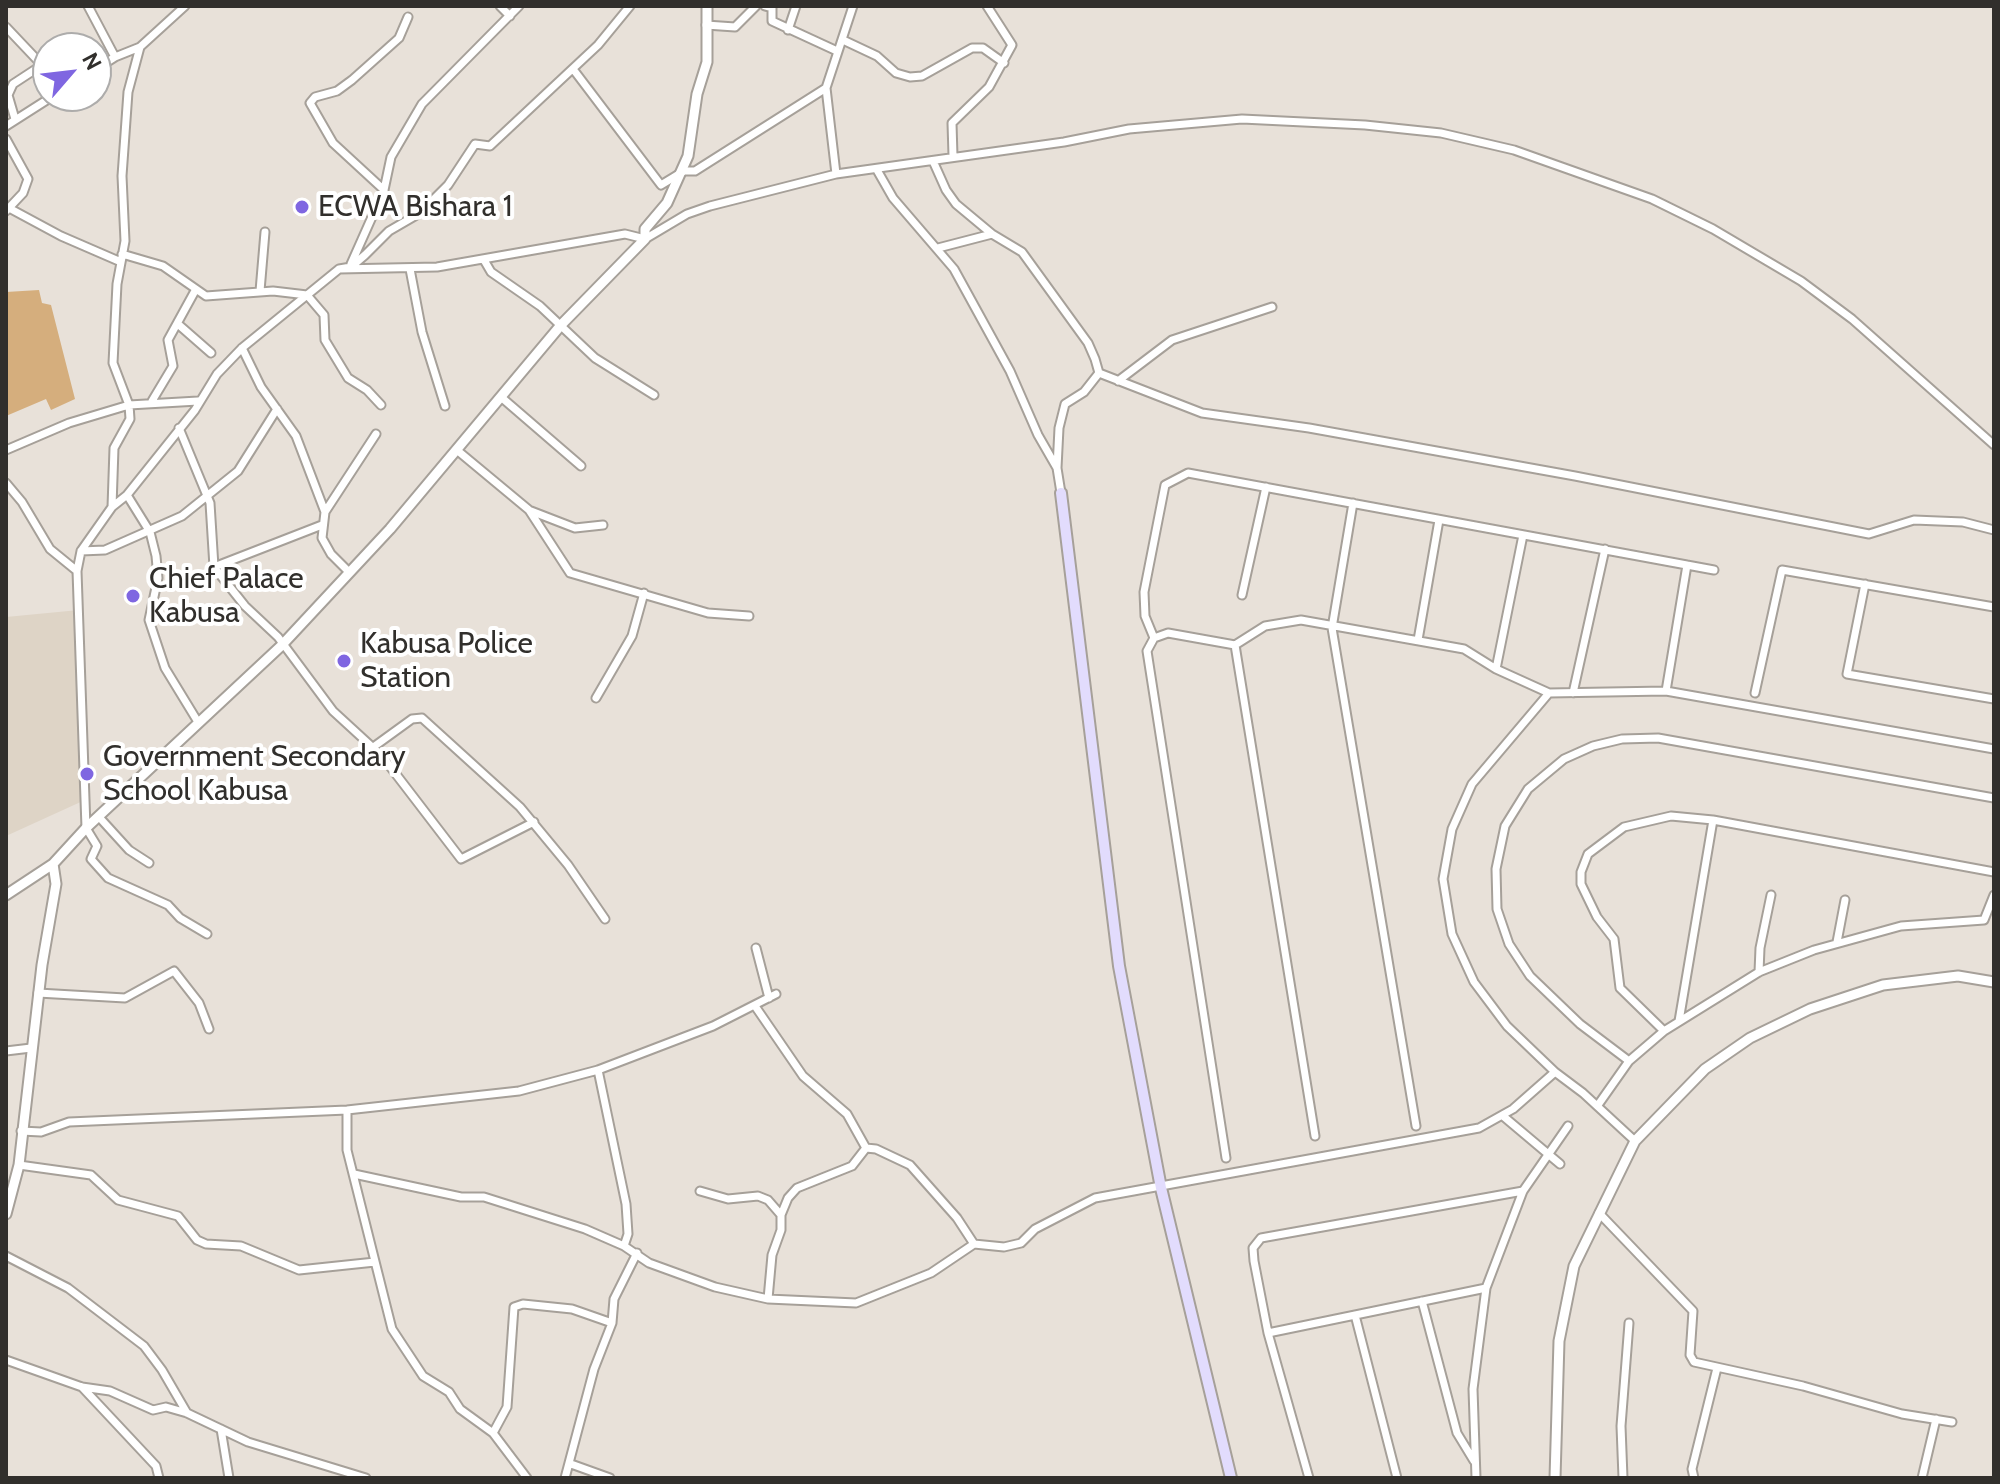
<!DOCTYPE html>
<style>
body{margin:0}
#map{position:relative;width:2000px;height:1484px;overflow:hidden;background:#e8e1d9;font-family:Cabin,sans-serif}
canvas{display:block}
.frame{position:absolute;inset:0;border:8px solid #312f2c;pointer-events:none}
.north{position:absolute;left:32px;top:32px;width:80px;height:80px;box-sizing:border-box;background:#fff;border:2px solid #adacab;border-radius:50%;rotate:62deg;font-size:22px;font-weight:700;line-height:32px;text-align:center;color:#312f2c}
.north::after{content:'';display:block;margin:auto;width:28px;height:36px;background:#7f66e1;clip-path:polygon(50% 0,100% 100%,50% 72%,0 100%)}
</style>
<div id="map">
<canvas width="2000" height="1484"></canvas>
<div class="frame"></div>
<div class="north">N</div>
</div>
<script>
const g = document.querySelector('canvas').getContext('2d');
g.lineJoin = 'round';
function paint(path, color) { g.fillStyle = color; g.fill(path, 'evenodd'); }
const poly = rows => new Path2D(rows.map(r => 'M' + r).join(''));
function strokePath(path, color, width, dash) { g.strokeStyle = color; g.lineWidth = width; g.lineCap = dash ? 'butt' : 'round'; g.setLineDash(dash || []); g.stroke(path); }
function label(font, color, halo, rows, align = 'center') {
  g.font = font + ' Cabin,sans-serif'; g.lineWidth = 8; g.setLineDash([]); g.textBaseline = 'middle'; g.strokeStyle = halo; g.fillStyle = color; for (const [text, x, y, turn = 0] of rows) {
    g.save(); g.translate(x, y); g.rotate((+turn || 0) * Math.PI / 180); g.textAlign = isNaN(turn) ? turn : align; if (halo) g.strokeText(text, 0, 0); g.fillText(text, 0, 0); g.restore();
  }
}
paint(poly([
 [79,610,85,800,6,836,6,617]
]), '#ded4c6');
paint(poly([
 [39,290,42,303,51,305,75,399,51,410,46,399,6,416,6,292]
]), '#d5ae7d');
const minor = poly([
 [88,6,115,57,140,47],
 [185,6,140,47,128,92,122,176,125,241,117,284,113,363,129,405,130,419,114,448,112,507,81,551,77,571,86,828,97,846,91,859,108,878,168,905,180,918,207,934],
 [500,6,510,16],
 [765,6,772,8,772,21,837,51],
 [706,25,735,27,756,6],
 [6,27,42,65,48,63],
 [788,30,796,6],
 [843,40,877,56,896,73,910,77,922,76,972,48,983,48,1004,63],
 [96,69,115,57],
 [573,69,661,185,684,171,695,171,826,88],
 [15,119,8,95,13,84,42,65],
 [6,126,53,96],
 [6,139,28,179,23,193,6,211],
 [953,156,952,123,989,87,1012,45,987,6],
 [933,161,946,190,956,204,992,234,1022,252,1088,343,1095,359,1099,373,1084,392,1065,404,1059,428,1057,468,1061,493],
 [877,170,893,198,954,269,1010,371,1038,435,1057,468],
 [836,174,826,88,853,6],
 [384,190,333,143,310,103,315,97,337,91,352,80,399,38,408,17],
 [9,208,61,236,121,262],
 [938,248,992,234],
 [122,254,163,266,206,296,273,291,307,295,324,315,325,340,348,378,367,390,381,405],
 [484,260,491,272,540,306,595,358,654,395],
 [351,264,384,190,391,157,422,104,519,6],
 [339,269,437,267,625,234,645,239,687,214,710,206,836,174,1064,142,1129,129,1242,119,1365,125,1441,133,1514,150,1652,199,1713,229,1801,281,1852,319,1994,445],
 [410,269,422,332,445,406],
 [260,291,265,232],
 [179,325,211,353],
 [242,348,261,387,296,436,325,512,322,538,331,554,349,572],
 [1099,373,1202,413,1309,428,1575,476,1869,534,1914,520,1963,522,1994,530],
 [1118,381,1172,340,1272,307],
 [501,397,581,466],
 [152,401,173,366,168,340,196,289],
 [179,428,210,503,214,567,245,606,278,637,333,711,382,756,461,859,534,822],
 [6,450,69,423,129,405,198,401],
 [458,451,529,510,570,573,708,613,749,616],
 [6,483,22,502,50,549,77,571],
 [127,495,150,532,156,556,158,578,149,620,165,668,198,722],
 [1353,503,1332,628,1416,1126],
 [112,507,127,495,195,410,217,374,242,348,339,269,351,267,365,255,389,231,420,213,448,185,475,144,490,146,598,45,630,6],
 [531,511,575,528,603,525],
 [325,512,376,434],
 [81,551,105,550,182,516,238,471,277,409],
 [214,567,322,525],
 [1865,584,1847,674,1994,699],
 [1242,595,1266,487],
 [1154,638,1168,633,1235,645,1265,626,1301,620,1464,649,1496,669,1549,693,1666,691,1994,749],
 [1418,640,1439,520],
 [1235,645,1315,1136],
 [1496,669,1523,535],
 [1666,691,1687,565],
 [1549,693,1472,784,1452,829,1443,879,1452,934,1474,982,1507,1026,1555,1072],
 [1573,693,1605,549],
 [1755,693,1782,570,1994,607],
 [596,698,632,636,644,593],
 [372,748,412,719,422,718,520,807,568,865,605,919],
 [99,817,129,850,149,863],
 [1837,942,1845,900],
 [756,948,769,998],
 [1759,972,1760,948,1771,895],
 [38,993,125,998,174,971,199,1003,209,1029],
 [755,1006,803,1076,847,1114,866,1148,876,1149,910,1165,957,1218,974,1244,1004,1247,1021,1243,1035,1229,1095,1198,1479,1128,1513,1109,1555,1072,1583,1093,1635,1141],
 [1679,1021,1713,820],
 [1664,1031,1620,988,1614,939,1597,917,1581,884,1581,872,1588,854,1624,827,1671,816,1713,820,1994,872],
 [6,1051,31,1048],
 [1629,1061,1580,1024,1530,976,1509,944,1497,909,1496,869,1505,826,1528,789,1564,759,1593,746,1622,739,1658,738,1994,798],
 [598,1070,626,1204,628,1234,624,1246],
 [1598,1105,1629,1061,1664,1031,1759,972,1814,950,1901,926,1984,920,1994,895],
 [347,1110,347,1150,392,1329,423,1376,449,1392,460,1409,493,1433,527,1478],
 [1503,1116,1560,1164],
 [21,1131,41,1132,69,1122,347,1110,519,1091,598,1070,713,1026,776,994],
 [1226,1158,1147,651,1154,638,1145,616,1144,592,1165,485,1188,473,1714,570],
 [19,1165,91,1175,118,1200,178,1216,197,1240,206,1244,241,1246,299,1270,375,1262],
 [354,1174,461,1197,484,1197,585,1229,624,1246,649,1263,715,1287,768,1299,856,1303,931,1273,974,1244],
 [700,1191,728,1199,758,1196,768,1200,781,1215,781,1230,772,1255,768,1299],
 [1599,1213,1693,1311,1690,1355,1694,1362,1803,1386,1902,1414,1952,1422],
 [781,1215,788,1198,797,1188,852,1166,866,1148],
 [6,1256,68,1288,144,1346,162,1370,187,1413],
 [1422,1301,1457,1433,1474,1461],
 [1355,1315,1397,1478],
 [1268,1333,1486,1288],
 [6,1360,82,1387,110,1391,153,1410,166,1407,187,1413,248,1442,366,1478],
 [82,1387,156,1466,159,1478],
 [221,1429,229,1478],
 [493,1433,507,1407,514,1307,523,1304,572,1309,612,1323],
 [571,1464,610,1478],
 [565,1478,594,1369,612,1323,614,1299,637,1253],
 [1309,1478,1268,1333,1254,1261,1253,1248,1261,1238,1523,1191],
 [1476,1478,1473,1389,1486,1288,1523,1191,1568,1126],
 [1623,1478,1621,1426,1629,1323],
 [1694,1478,1692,1469,1717,1368],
 [1922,1478,1936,1419]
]);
const tertiary = poly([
 [6,895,53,864,86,828,281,646,390,529,561,325,645,239,645,229,667,203,688,156,697,94,707,62,707,6],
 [6,1214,19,1165,42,965,56,884,53,864],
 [1555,1478,1559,1341,1574,1266,1635,1141,1705,1069,1750,1038,1810,1009,1883,985,1958,976,1994,982]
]);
const secondary = poly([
 [1061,493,1119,966,1161,1188,1231,1478]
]);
strokePath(minor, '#a6a099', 11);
strokePath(tertiary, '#a6a099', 13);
strokePath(secondary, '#a6a099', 14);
strokePath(minor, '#fff', 7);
strokePath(tertiary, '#fff', 9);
strokePath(secondary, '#e2dcfd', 10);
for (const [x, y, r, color] of [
 [302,207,8,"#7f66e1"],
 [133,596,8,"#7f66e1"],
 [344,661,8,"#7f66e1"],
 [87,774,8,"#7f66e1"]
]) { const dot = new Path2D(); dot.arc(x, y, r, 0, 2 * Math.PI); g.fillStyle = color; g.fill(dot); strokePath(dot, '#fff', 3); }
label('30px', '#312f2c', '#fff', [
 ["ECWA Bishara 1",318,207],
 ["Chief Palace",149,579],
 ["Kabusa",149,613],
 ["Kabusa Police",360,644],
 ["Station",360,678],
 ["Government Secondary",103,757],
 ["School Kabusa",103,791]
], 'left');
</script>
